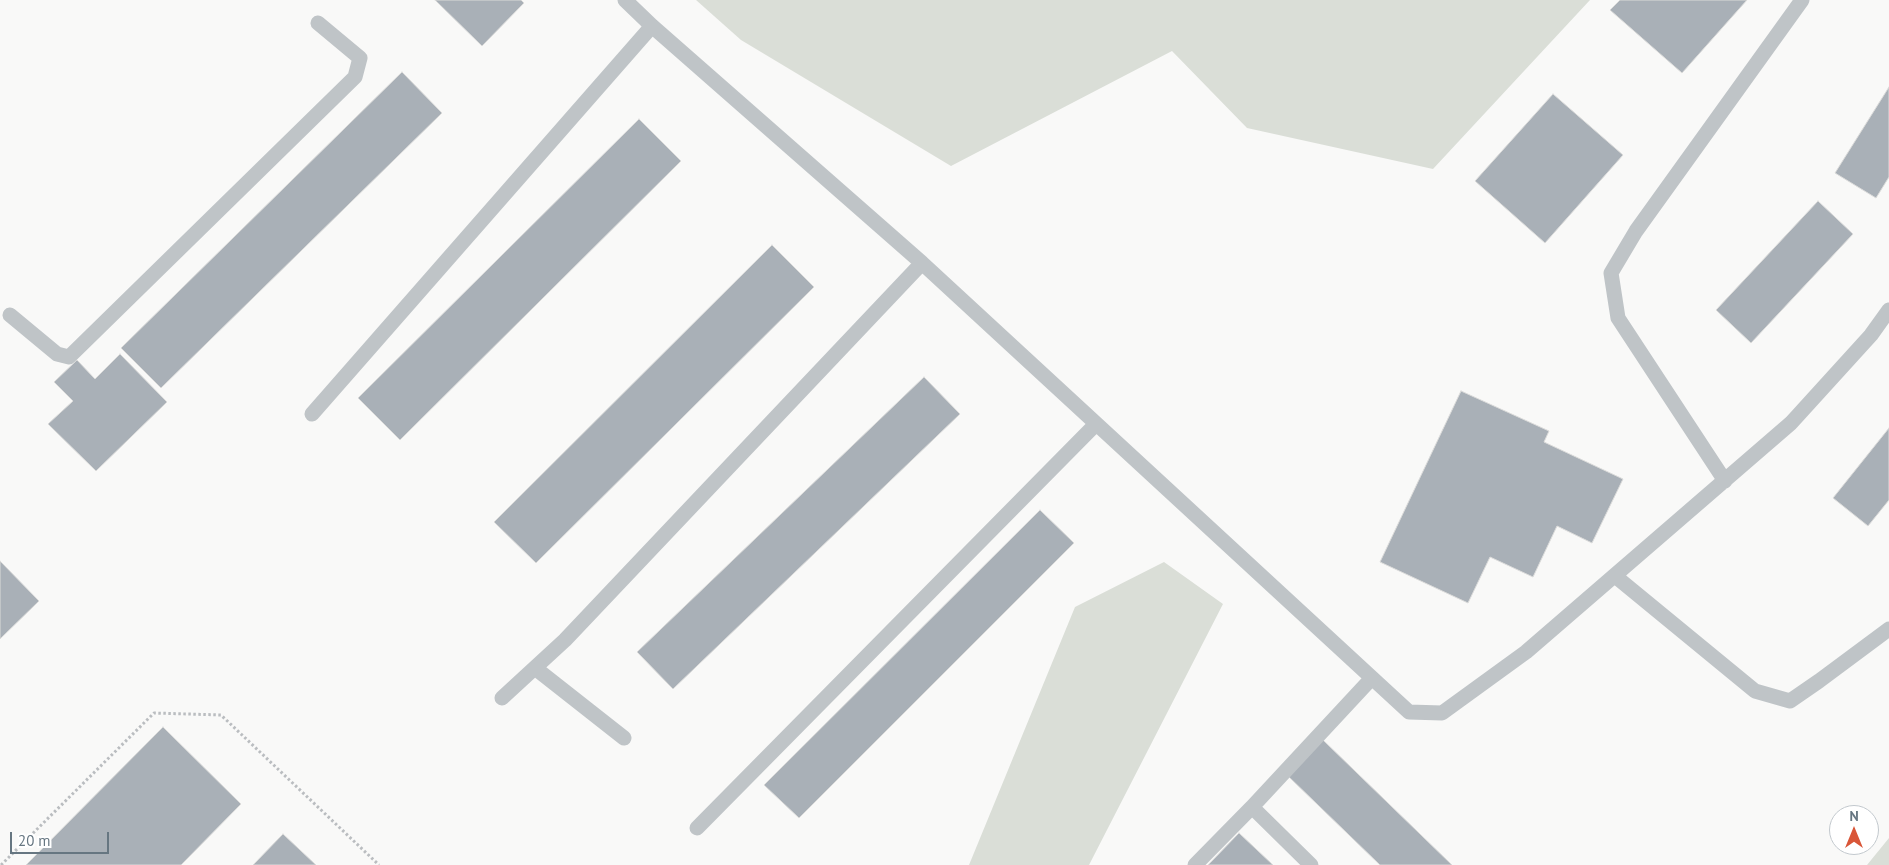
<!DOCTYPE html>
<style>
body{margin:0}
#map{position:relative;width:1889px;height:865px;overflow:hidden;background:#f9f9f8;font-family:"PT Sans",sans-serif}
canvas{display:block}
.north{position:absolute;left:1829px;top:805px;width:50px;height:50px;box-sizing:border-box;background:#fff;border:1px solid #c2c8cd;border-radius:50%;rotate:0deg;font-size:14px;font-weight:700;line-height:20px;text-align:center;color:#667681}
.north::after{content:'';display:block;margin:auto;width:18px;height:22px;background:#d95638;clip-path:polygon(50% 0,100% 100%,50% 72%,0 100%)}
.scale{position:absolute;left:10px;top:832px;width:99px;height:22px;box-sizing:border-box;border:2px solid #667681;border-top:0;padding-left:6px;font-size:15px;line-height:18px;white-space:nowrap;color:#667681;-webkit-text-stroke:4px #fff;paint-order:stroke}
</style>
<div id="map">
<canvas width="1889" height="865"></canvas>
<div class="north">N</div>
<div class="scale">20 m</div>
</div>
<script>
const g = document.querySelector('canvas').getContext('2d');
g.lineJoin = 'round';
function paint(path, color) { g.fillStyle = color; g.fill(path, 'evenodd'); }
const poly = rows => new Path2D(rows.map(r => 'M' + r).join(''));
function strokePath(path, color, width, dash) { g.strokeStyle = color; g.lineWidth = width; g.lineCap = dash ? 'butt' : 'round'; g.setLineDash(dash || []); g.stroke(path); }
paint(poly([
 [696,0,1590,0,1433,169,1247,128,1172,51,951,166,741,40],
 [1164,562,1223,604,1089,865,969,865,1075,607],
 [1889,838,1889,865,1867,865]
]), '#daded7');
const building = poly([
 [435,0,521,0,524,3,482,46,435,0],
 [1620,0,1747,0,1682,73,1610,10,1620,0],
 [402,72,442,113,161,388,121,348,402,72],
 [1889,87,1889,177,1876,198,1835,173,1889,87],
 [1553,94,1623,155,1545,243,1475,181,1553,94],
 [639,119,681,161,400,440,358,398,639,119],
 [1818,201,1853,234,1751,343,1716,310,1818,201],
 [772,245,814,287,536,563,494,522,772,245],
 [120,354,167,402,96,471,48,424,73,401,54,382,77,360,95,379,120,354],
 [924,377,960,414,673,689,637,652,924,377],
 [1461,391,1549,431,1544,442,1623,479,1592,543,1557,526,1533,577,1490,557,1468,603,1380,562,1461,391],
 [1889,428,1889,500,1868,526,1833,498,1889,428],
 [1040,510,1074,543,799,818,764,785,1040,510],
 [0,561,39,601,0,639,0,561],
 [163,727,241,804,181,865,26,865,163,727],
 [1323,740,1452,865,1380,865,1288,776,1323,740],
 [1239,833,1273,865,1208,865,1239,833],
 [283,834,316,865,253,865,283,834]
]);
paint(building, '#a9b0b7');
strokePath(building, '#dbdbda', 1);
strokePath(poly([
 [1,865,154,713,221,715,379,865]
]), '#babdc0', 3, [2.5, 2.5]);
strokePath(poly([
 [625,0,652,26,922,263,1409,712,1442,713,1526,652,1791,423,1871,335,1889,310],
 [10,315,57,354,69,357,355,77,360,58,318,23],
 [312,414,652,26],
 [1725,481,1618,318,1611,273,1636,231,1802,0],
 [1615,576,1755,691,1790,701,1819,681,1889,629],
 [535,668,624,738],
 [502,698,565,640,922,263],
 [1252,807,1311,865],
 [697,828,1096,424],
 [1195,865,1252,807,1371,679]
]), '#bfc4c7', 15);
</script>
